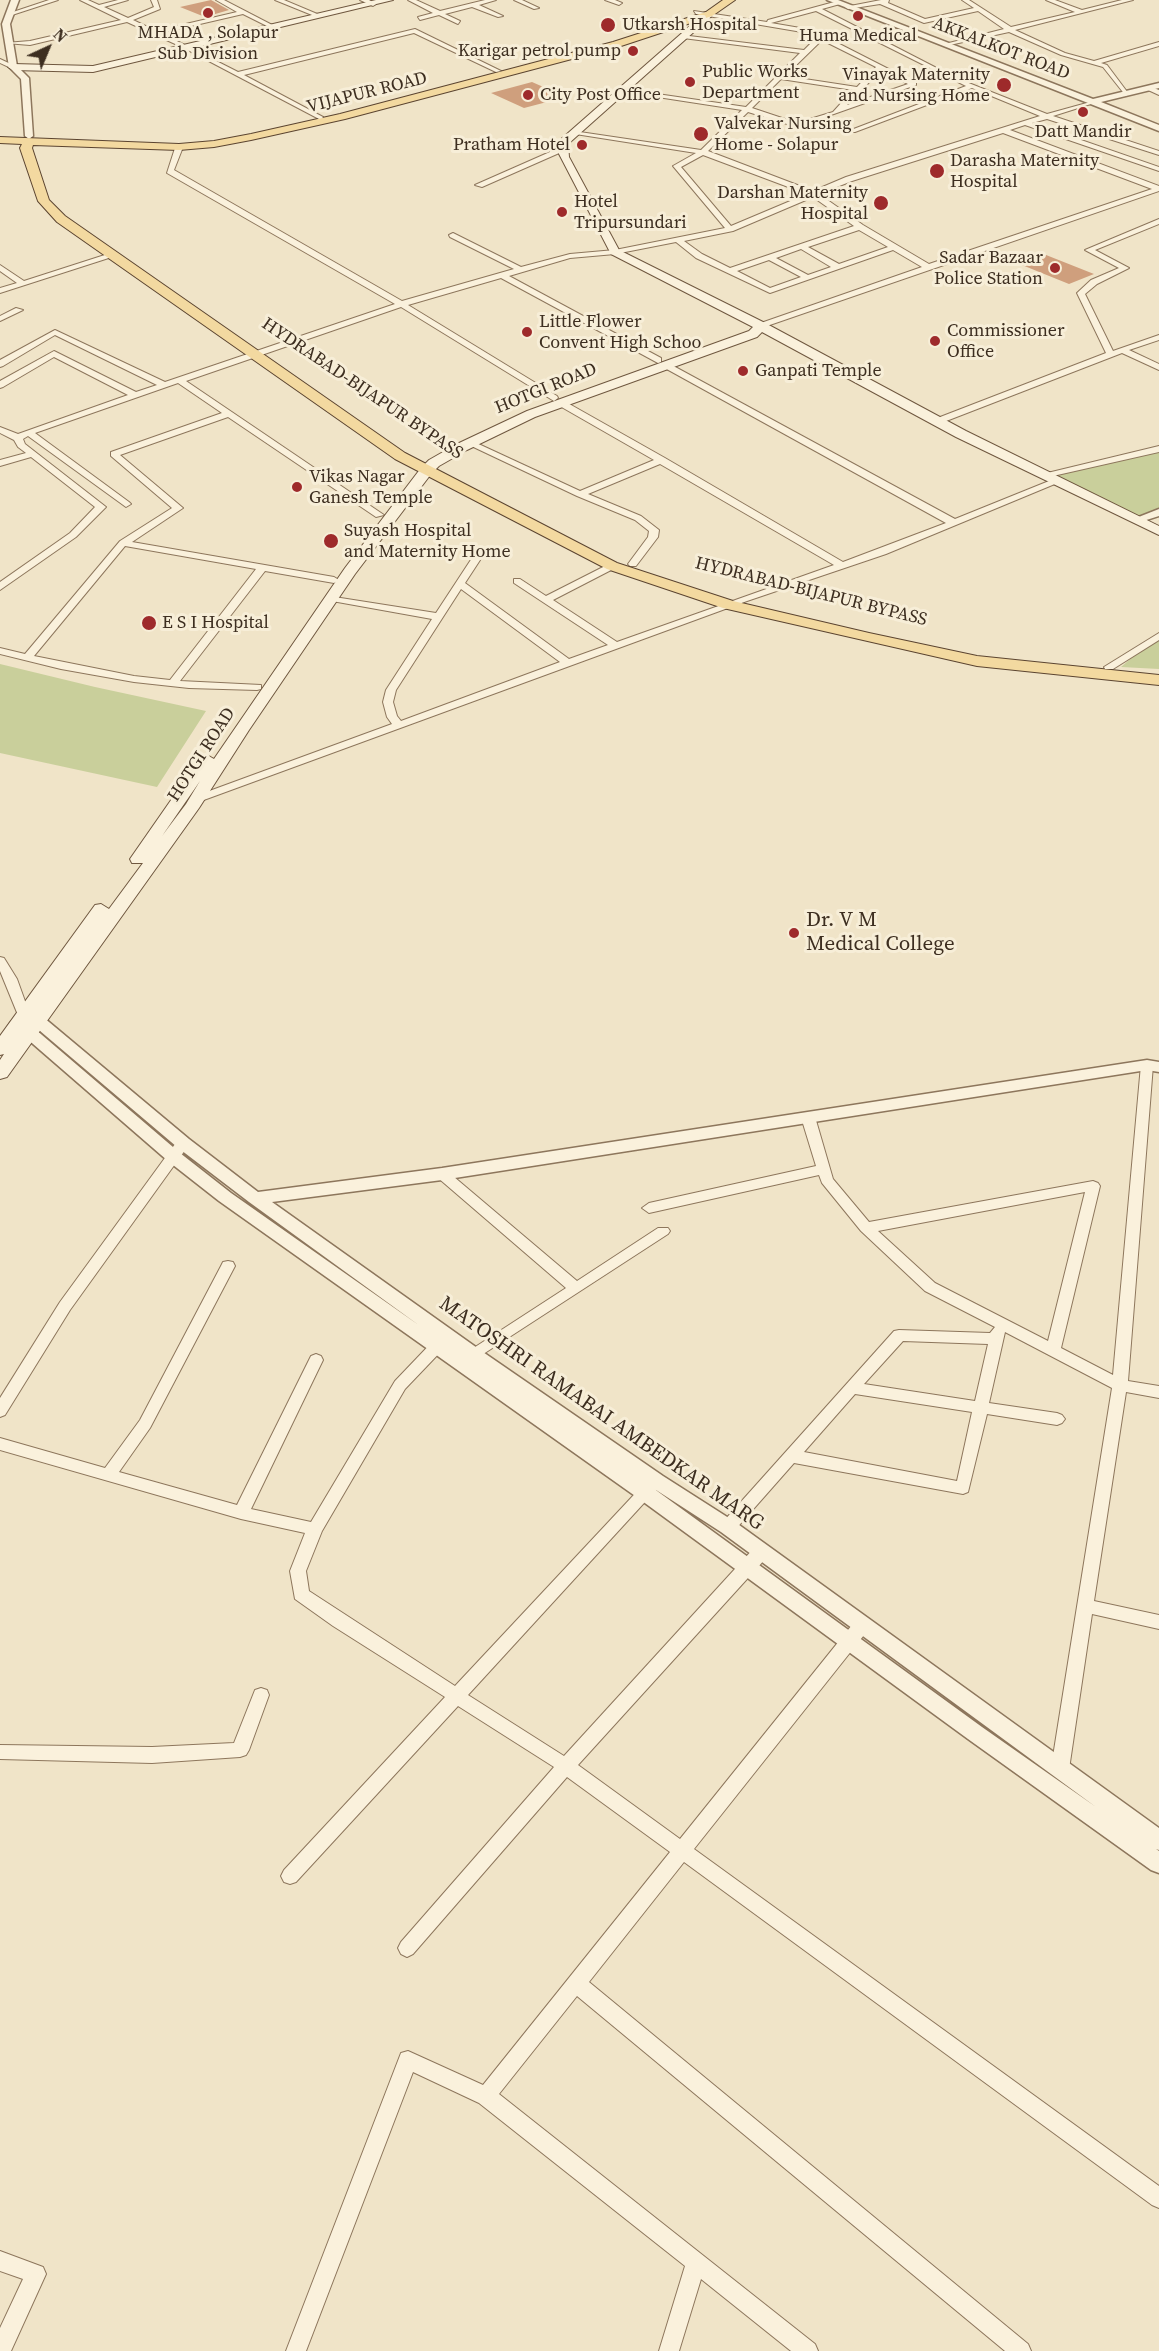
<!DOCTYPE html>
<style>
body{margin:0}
#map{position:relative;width:1159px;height:2351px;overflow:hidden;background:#f0e4c8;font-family:"Source Serif 4",serif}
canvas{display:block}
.north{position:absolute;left:18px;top:18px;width:60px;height:60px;-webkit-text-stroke:4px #f7eed8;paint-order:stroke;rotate:44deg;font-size:16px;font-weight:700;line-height:24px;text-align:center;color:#3d2e20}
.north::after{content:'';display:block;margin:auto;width:21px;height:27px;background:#3d2e20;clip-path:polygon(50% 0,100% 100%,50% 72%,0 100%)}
</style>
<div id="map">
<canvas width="1159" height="2351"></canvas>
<div class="north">N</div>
</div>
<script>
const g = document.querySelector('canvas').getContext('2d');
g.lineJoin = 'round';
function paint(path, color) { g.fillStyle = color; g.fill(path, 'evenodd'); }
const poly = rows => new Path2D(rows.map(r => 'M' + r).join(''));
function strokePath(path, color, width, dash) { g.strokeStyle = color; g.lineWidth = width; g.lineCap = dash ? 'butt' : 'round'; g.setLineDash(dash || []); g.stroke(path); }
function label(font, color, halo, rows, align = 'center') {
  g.font = font + ' "Source Serif 4",serif'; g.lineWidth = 6; g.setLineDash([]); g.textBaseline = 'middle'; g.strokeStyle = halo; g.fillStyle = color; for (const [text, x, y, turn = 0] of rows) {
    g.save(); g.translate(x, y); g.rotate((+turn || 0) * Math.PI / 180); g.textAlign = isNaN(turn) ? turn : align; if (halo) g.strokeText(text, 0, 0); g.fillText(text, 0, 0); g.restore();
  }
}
paint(poly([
 [1159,449,1159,512,1137,520,1044,475],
 [1159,634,1159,669,1121,667],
 [0,664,95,687,206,711,157,787,0,753]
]), '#c9cf9b');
paint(poly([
 [211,0,229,10,205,17,180,7],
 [532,82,566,97,524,108,491,93],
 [1041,253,1094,274,1069,284,1017,263]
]), '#cf9f7d');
const minor = poly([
 [49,0,58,0,12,15,7,14,49,0],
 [80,0,88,0,99,5,118,0,128,0,104,7,128,18,154,7,151,0,157,0,160,9,133,20,156,31,237,12,216,0,224,0,276,27,271,28,243,14,161,33,238,72,415,29,501,71,496,72,414,33,244,75,323,117,321,120,184,48,127,22,30,45,6,43,30,41,121,20,80,0],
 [275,0,284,0,322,16,317,17,275,0],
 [360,0,369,0,376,4,373,6,360,0],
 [408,0,416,0,440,11,485,0,496,0,479,5,503,16,498,17,472,7,445,14,460,21,458,24,439,15,420,20,418,17,433,13,408,0],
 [514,0,522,0,539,8,534,9,514,0],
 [605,0,615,0,622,3,619,5,605,0],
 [881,0,889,0,888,3,925,19,974,8,962,0,969,0,1011,27,1075,12,1046,0,1055,0,1082,10,1122,0,1133,0,1015,30,1065,53,1094,61,1159,42,1159,46,1101,63,1107,65,1128,93,1126,96,1103,67,1061,55,1009,32,945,46,945,44,1004,29,978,11,924,23,880,4,848,9,845,7,881,0],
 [838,1,840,4,822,9,956,78,1047,114,1094,101,1094,103,1053,116,1159,151,1159,155,1047,119,1032,123,1159,167,1159,171,1025,125,1010,130,1159,186,1159,191,761,328,758,328,758,324,922,267,893,250,770,293,696,258,676,242,615,254,570,258,509,276,661,358,661,362,658,363,501,278,408,305,557,396,558,398,554,401,401,307,186,381,384,515,376,517,228,417,120,455,183,508,132,542,334,577,339,580,334,583,265,571,180,681,261,685,261,689,257,690,189,688,134,682,61,669,0,654,0,648,25,654,120,541,172,508,111,456,111,452,222,413,178,383,35,433,129,502,131,504,126,507,28,436,23,439,25,444,106,507,76,537,0,590,0,582,70,533,95,507,31,457,0,466,0,460,26,453,18,447,14,440,0,433,0,427,18,434,128,395,54,357,3,387,0,388,0,381,54,351,136,392,157,385,55,335,3,366,0,367,0,360,55,330,165,382,395,304,167,173,176,145,183,147,174,170,402,301,514,269,450,237,449,235,453,233,521,267,570,254,615,250,725,228,673,166,696,153,569,133,573,131,701,150,742,110,625,92,623,89,746,107,800,53,683,38,681,35,804,50,817,37,808,33,696,14,694,11,767,22,768,20,838,1],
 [816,11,966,86,851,130,851,132,855,132,972,88,1040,116,846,177,813,191,708,151,748,112,797,127,916,85,916,83,812,30,771,23,816,11],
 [822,40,876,67,857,87,785,76,822,40],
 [881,70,908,84,847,105,881,70],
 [781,79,853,90,833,112,797,123,752,108,781,79],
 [1003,133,1152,189,929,264,863,225,819,194,852,181,1003,133],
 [703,155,807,194,731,226,681,167,703,155],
 [813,197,854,226,730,268,702,254,684,241,733,231,813,197],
 [859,230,888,247,839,264,808,247,859,230],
 [801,249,831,267,808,275,776,258,801,249],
 [769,260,801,277,770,288,737,271,769,260],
 [125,546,256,569,170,680,134,676,34,656,125,546],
 [0,59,15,66,16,67,13,69,0,63,0,59],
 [1148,86,1159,90,1159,95,1146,89,1148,86],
 [559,148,566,150,482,187,475,185,559,148],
 [1159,219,1159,224,1095,250,1129,268,1097,284,1085,294,1113,351,1159,335,1159,340,1129,350,1159,364,1159,370,1122,353,941,423,935,423,935,419,1106,353,1077,293,1091,280,1119,268,1085,250,1159,219],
 [111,253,118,255,0,293,0,288,17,283,0,271,0,265,24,281,111,253],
 [16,308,23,310,0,321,0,316,16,308],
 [666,362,955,519,1054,479,1062,481,886,554,747,601,201,801,193,801,193,797,392,724,387,717,383,702,386,690,432,619,332,601,327,598,328,596,436,613,474,555,480,555,482,557,465,583,569,659,608,645,514,583,514,579,520,579,546,596,609,564,615,564,615,568,553,600,617,642,834,565,660,464,588,494,641,516,659,530,658,537,636,566,630,566,628,564,648,537,649,531,635,520,577,496,465,443,472,441,580,491,654,460,558,405,558,401,564,401,665,458,843,562,946,523,663,367,663,363,666,362],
 [461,589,560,662,401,721,397,716,393,702,396,690,461,589],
 [1159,446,1159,452,1044,478,1039,475,1159,446],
 [1159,633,1159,640,1113,669,1105,669,1104,667,1159,633],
 [0,957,4,958,17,979,30,1015,28,1018,20,1018,18,1015,0,971,0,957],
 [1147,1061,1153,1065,1128,1381,1159,1386,1159,1398,1126,1392,1094,1601,1159,1615,1159,1629,1092,1614,1069,1769,1066,1774,1060,1777,1054,1774,1051,1769,1112,1388,1005,1332,989,1403,1057,1413,1062,1415,1065,1419,1062,1423,1057,1425,987,1414,968,1492,963,1494,794,1463,734,1531,728,1533,722,1531,720,1527,722,1523,894,1331,899,1330,990,1333,995,1327,925,1291,861,1231,822,1183,819,1175,649,1213,642,1208,649,1203,816,1166,801,1117,808,1113,815,1117,833,1179,869,1222,1093,1181,1098,1183,1100,1186,1061,1348,1113,1375,1141,1065,1147,1061],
 [1085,1192,1048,1341,935,1283,878,1231,1085,1192],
 [903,1341,988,1344,975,1401,864,1384,903,1341],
 [855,1394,972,1412,957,1481,804,1452,855,1394],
 [183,1138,190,1143,188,1146,70,1310,5,1415,0,1417,0,1398,60,1302,178,1140,183,1138],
 [442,1169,447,1171,577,1281,658,1228,668,1228,670,1231,668,1234,474,1360,469,1359,467,1355,469,1351,566,1288,437,1177,435,1174,437,1171,442,1169],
 [228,1261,233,1262,235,1266,150,1428,119,1472,237,1505,309,1360,311,1356,316,1354,321,1356,323,1360,251,1509,311,1522,395,1381,438,1336,448,1336,450,1340,448,1344,405,1389,322,1531,306,1571,309,1591,455,1686,645,1483,650,1481,655,1483,658,1487,655,1491,468,1695,564,1756,755,1547,761,1546,767,1547,769,1552,767,1557,578,1765,680,1839,856,1620,862,1618,868,1620,870,1625,868,1630,694,1849,1159,2186,1159,2208,1152,2205,684,1862,589,1982,1028,2344,1031,2351,1005,2351,577,1996,499,2094,815,2344,818,2351,791,2351,701,2279,679,2351,659,2351,685,2266,479,2103,413,2072,306,2351,286,2351,401,2053,408,2051,483,2085,670,1852,567,1777,413,1954,407,1957,401,1954,398,1948,401,1942,554,1767,458,1706,296,1882,290,1884,284,1882,281,1876,284,1870,445,1697,333,1626,295,1599,290,1571,305,1533,241,1519,0,1450,0,1438,105,1468,140,1420,221,1266,223,1262,228,1261],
 [261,1688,267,1690,269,1695,249,1750,246,1755,240,1757,152,1763,0,1759,0,1745,152,1747,234,1743,255,1690,261,1688],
 [0,2251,43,2267,46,2274,11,2351,0,2351,0,2328,23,2279,0,2271,0,2251]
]);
const tertiary = poly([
 [11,0,19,0,10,24,17,66,29,78,33,136,29,139,25,136,21,79,9,67,2,24,11,0],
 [827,0,838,0,1093,99,1159,83,1159,88,1101,102,1159,125,1159,131,827,0],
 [1159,509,1159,516,1137,523,1131,520,1159,509],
 [25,1010,43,1017,189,1139,258,1192,442,1168,1147,1060,1159,1062,1159,1072,1147,1070,442,1180,272,1202,480,1350,663,1476,735,1522,1159,1828,1159,1850,1156,1849,1159,1851,1159,1873,1151,1870,968,1739,638,1498,219,1201,168,1161,25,1037,12,1029,9,1025,12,1021,22,1021,35,1029,180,1153,231,1193,420,1326,249,1202,177,1147,33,1025,20,1018,17,1015,25,1010],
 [653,1488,721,1532,1096,1807,982,1727,653,1488]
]);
const secondary = poly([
 [376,0,393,0,93,72,13,70,8,67,13,64,93,66,376,0],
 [706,12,714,14,568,144,569,157,619,250,765,323,966,431,1159,526,1159,535,956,437,762,332,757,337,535,417,467,450,439,466,431,474,355,574,249,730,199,808,7,1077,0,1079,0,1060,4,1054,0,1055,0,1036,95,905,101,904,109,909,143,863,132,863,130,859,201,757,207,755,214,759,345,568,421,468,429,460,457,444,527,411,749,331,753,327,611,254,557,150,559,141,706,12],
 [200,781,186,804,162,836,200,781]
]);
const primary = poly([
 [723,0,735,0,712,16,621,46,345,119,251,140,214,147,179,150,33,145,32,148,49,200,65,216,405,453,617,563,733,601,869,633,977,656,1159,675,1159,685,977,666,723,608,607,569,395,459,57,222,38,201,20,148,22,144,0,143,0,137,179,144,214,141,251,134,340,114,613,42,706,12,723,0]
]);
strokePath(minor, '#8d765c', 2);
strokePath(tertiary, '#8d765c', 3);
strokePath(secondary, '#6f573f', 2);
strokePath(primary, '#5b4430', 2);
paint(minor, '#faf1dc');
paint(tertiary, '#faf1dc');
paint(secondary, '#faf1dc');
paint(primary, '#f3d9a0');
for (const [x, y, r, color] of [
 [208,13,6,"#9e2a2b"],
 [858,16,6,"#9e2a2b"],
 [608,25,8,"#9e2a2b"],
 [633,51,6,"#9e2a2b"],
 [690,82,6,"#9e2a2b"],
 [1004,85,8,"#9e2a2b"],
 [528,95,6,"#9e2a2b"],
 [1083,112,6,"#9e2a2b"],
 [701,134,8,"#9e2a2b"],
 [582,145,6,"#9e2a2b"],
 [937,171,8,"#9e2a2b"],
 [881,203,8,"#9e2a2b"],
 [562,212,6,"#9e2a2b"],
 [1055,268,6,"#9e2a2b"],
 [527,332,6,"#9e2a2b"],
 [935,341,6,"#9e2a2b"],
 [743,371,6,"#9e2a2b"],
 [297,487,6,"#9e2a2b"],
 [331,541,8,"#9e2a2b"],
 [149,623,8,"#9e2a2b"],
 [794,933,6,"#9e2a2b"]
]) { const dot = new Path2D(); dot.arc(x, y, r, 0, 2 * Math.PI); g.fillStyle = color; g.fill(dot); strokePath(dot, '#f7eed8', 2); }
label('18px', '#3d2e20', '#f7eed8', [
 ["Utkarsh Hospital",622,25],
 ["MHADA , Solapur",208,33,"center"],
 ["Sub Division",208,54,"center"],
 ["Huma Medical",858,36,"center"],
 ["Karigar petrol pump",621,51,"right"],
 ["Public Works",702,72],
 ["Department",702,93],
 ["Vinayak Maternity",990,75,"right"],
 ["and Nursing Home",990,96,"right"],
 ["City Post Office",540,95],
 ["Valvekar Nursing",714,124],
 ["Home - Solapur",714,145],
 ["Datt Mandir",1083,132,"center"],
 ["Pratham Hotel",570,145,"right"],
 ["Darasha Maternity",950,161],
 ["Hospital",950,182],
 ["Darshan Maternity",868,193,"right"],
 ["Hospital",868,214,"right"],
 ["Hotel",574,202],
 ["Tripursundari",574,223],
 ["Sadar Bazaar",1043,258,"right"],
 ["Police Station",1043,279,"right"],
 ["Little Flower",539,322],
 ["Convent High Schoo",539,343],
 ["Commissioner",947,331],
 ["Office",947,352],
 ["Ganpati Temple",755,371],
 ["Vikas Nagar",309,477],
 ["Ganesh Temple",309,498],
 ["Suyash Hospital",344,531],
 ["and Maternity Home",344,552],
 ["E S I Hospital",162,623]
], 'left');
label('18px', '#3d2e20', '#f7eed8', [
 ["AKKALKOT ROAD",1001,49,21],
 ["VIJAPUR ROAD",367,93,-14],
 ["HYDRABAD-BIJAPUR BYPASS",362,389,34],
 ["HOTGI ROAD",546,389,-22],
 ["HYDRABAD-BIJAPUR BYPASS",811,592,14],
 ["HOTGI ROAD",202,755,-57]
]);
label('21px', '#3d2e20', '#f7eed8', [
 ["Dr. V M",806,921],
 ["Medical College",806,945]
], 'left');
label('21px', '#3d2e20', '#f7eed8', [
 ["MATOSHRI RAMABAI AMBEDKAR MARG",601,1414,35]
]);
</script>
